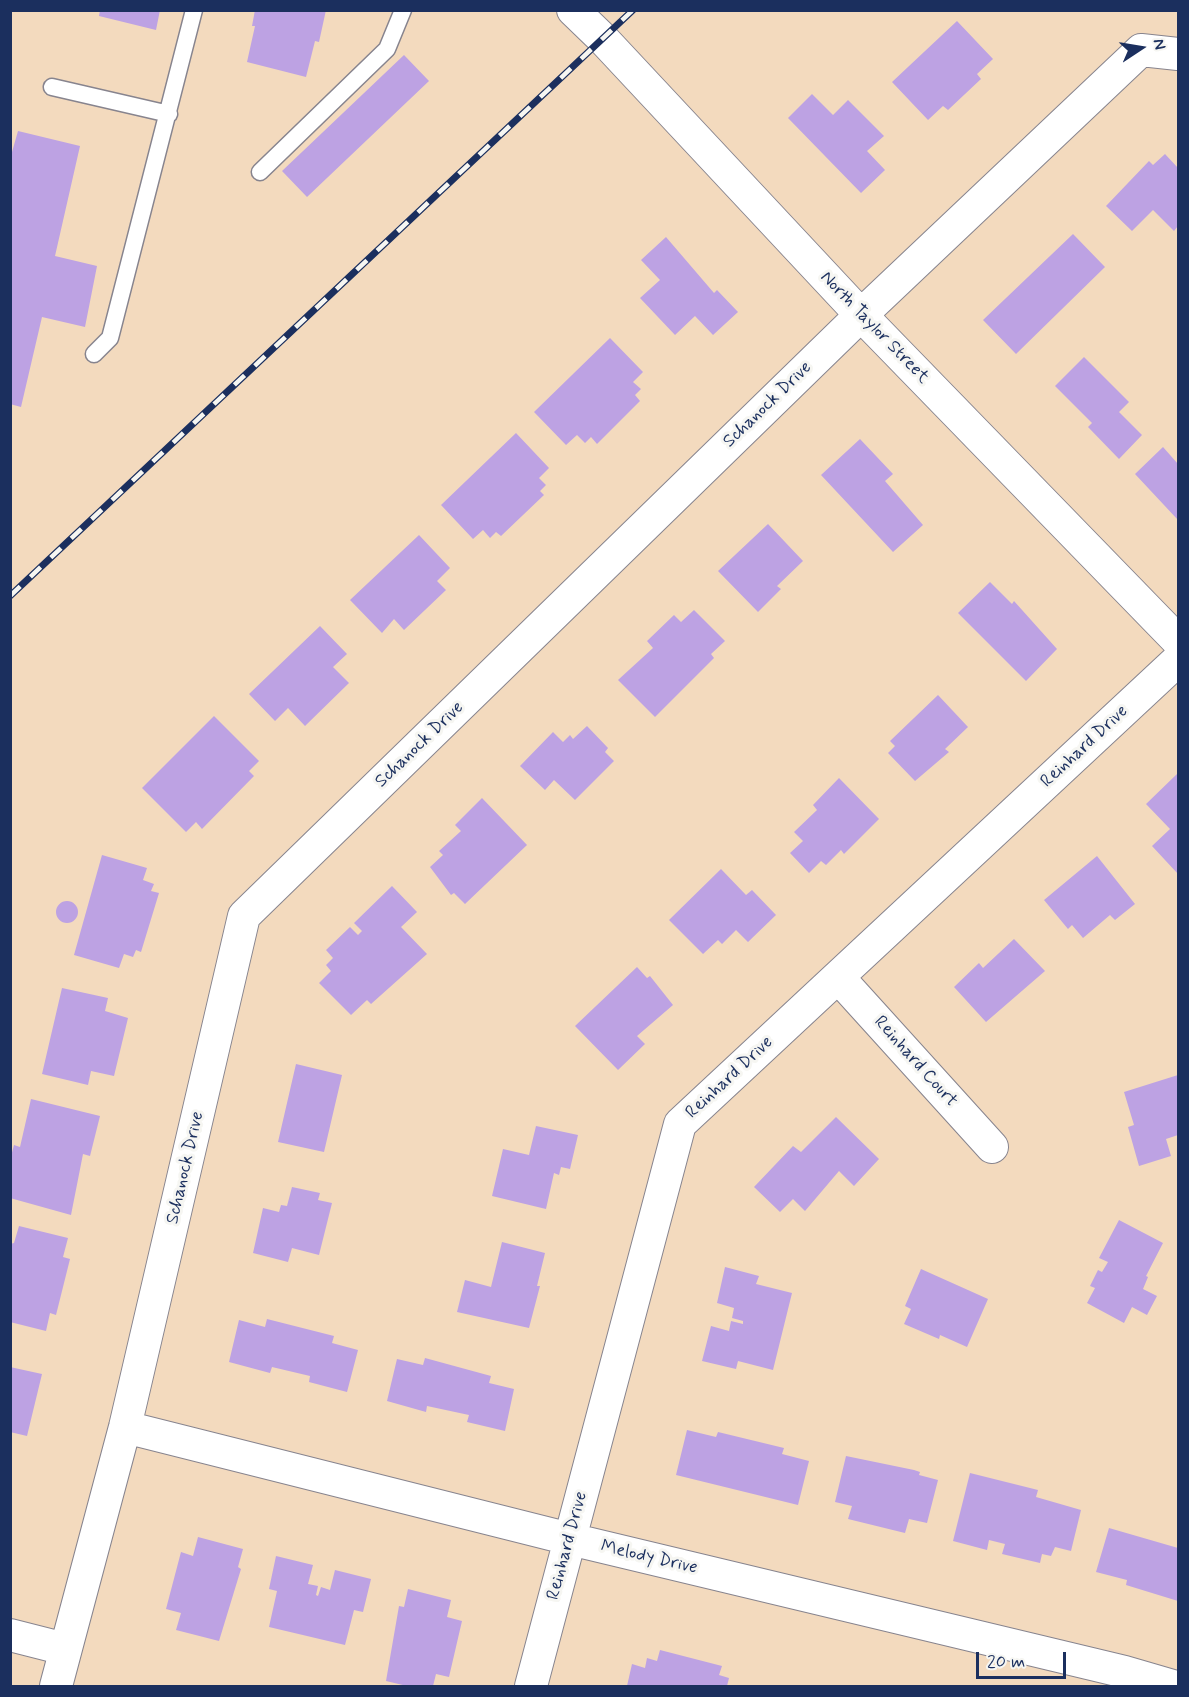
<!DOCTYPE html>
<style>
body{margin:0}
#map{position:relative;width:1189px;height:1697px;overflow:hidden;background:#f3dabe;font-family:Mynerve,sans-serif}
canvas{display:block}
.frame{position:absolute;inset:0;border:12px solid #1b2f5e;pointer-events:none}
.north{position:absolute;left:1111px;top:18px;width:60px;height:60px;-webkit-text-stroke:4px #f6f6f2;paint-order:stroke;rotate:78deg;font-size:16px;font-weight:700;line-height:24px;text-align:center;color:#1b2f5e}
.north::after{content:'';display:block;margin:auto;width:21px;height:27px;background:#1b2f5e;clip-path:polygon(50% 0,100% 100%,50% 72%,0 100%)}
.scale{position:absolute;left:976px;top:1652px;width:90px;height:27px;box-sizing:border-box;border:3px solid #1b2f5e;border-top:0;padding-left:8px;font-size:18px;line-height:21px;white-space:nowrap;color:#1b2f5e;-webkit-text-stroke:4px #f6f6f2;paint-order:stroke}
</style>
<div id="map">
<canvas width="1189" height="1697"></canvas>
<div class="frame"></div>
<div class="north">N</div>
<div class="scale">20 m</div>
</div>
<script>
const g = document.querySelector('canvas').getContext('2d');
g.lineJoin = 'round';
function paint(path, color) { g.fillStyle = color; g.fill(path, 'evenodd'); }
const poly = rows => new Path2D(rows.map(r => 'M' + r).join(''));
function strokePath(path, color, width, dash) { g.strokeStyle = color; g.lineWidth = width; g.lineCap = dash ? 'butt' : 'round'; g.setLineDash(dash || []); g.stroke(path); }
function label(font, color, halo, rows, align = 'center') {
  g.font = font + ' Mynerve,sans-serif'; g.lineWidth = 6; g.setLineDash([]); g.textBaseline = 'middle'; g.strokeStyle = halo; g.fillStyle = color; for (const [text, x, y, turn = 0] of rows) {
    g.save(); g.translate(x, y); g.rotate((+turn || 0) * Math.PI / 180); g.textAlign = isNaN(turn) ? turn : align; if (halo) g.strokeText(text, 0, 0); g.fillText(text, 0, 0); g.restore();
  }
}
paint(poly([
 [100,10,160,10,156,30,99,16],
 [255,10,326,10,319,42,315,41,306,77,247,62,255,26,252,26],
 [957,21,993,59,977,74,981,79,948,110,943,106,928,120,892,82],
 [404,55,429,81,307,197,282,171],
 [812,94,833,115,848,100,884,136,867,151,885,170,861,193,788,118],
 [18,131,80,146,55,256,97,266,85,327,42,317,21,407,10,404,10,159],
 [1165,154,1178,168,1178,226,1174,231,1153,210,1132,231,1106,206,1149,161,1153,165],
 [1073,234,1105,267,1016,354,983,320],
 [666,237,714,293,717,290,738,312,713,335,695,316,675,335,640,298,660,280,641,260],
 [610,338,643,372,633,382,641,389,635,395,640,401,597,444,591,437,585,443,577,435,566,445,534,412],
 [1084,357,1129,402,1119,412,1142,435,1119,459,1088,427,1092,423,1055,386],
 [516,433,549,468,539,478,546,485,540,491,544,495,501,536,496,532,490,538,483,530,473,539,441,505],
 [860,439,893,474,885,481,923,525,893,552,821,475],
 [1163,447,1178,464,1178,520,1135,474],
 [768,524,803,561,777,586,781,589,758,612,718,571],
 [419,535,450,568,437,581,446,590,404,630,394,619,382,633,350,600],
 [990,582,1012,604,1014,601,1057,649,1026,681,958,613],
 [694,610,725,641,711,654,714,658,655,717,618,680,653,648,647,641,674,615,681,622],
 [320,626,347,654,333,667,349,683,305,726,288,708,275,721,249,694],
 [938,695,968,727,945,749,949,752,915,781,888,753,895,746,890,741],
 [214,716,259,761,249,771,254,776,202,829,196,822,186,832,142,788],
 [587,726,608,748,605,752,614,761,575,800,554,780,545,790,520,766,553,732,563,742,570,735,573,739],
 [1177,774,1178,776,1178,874,1152,846,1170,829,1146,804],
 [839,778,879,819,844,854,841,850,826,865,821,861,809,873,790,853,803,841,794,832,817,810,813,805],
 [482,798,527,845,465,904,454,893,451,895,430,867,443,855,439,851,461,831,455,825],
 [102,855,147,868,143,880,154,884,151,891,159,893,141,952,136,950,133,957,124,954,119,968,74,955],
 [1097,856,1135,904,1115,920,1110,915,1083,938,1072,925,1068,929,1044,900],
 [721,869,746,895,752,890,776,915,748,942,736,930,722,944,718,940,703,954,669,920],
 [392,886,417,912,401,927,427,954,371,1004,367,1000,351,1015,319,983,331,971,326,965,333,958,326,950,350,927,358,935,362,931,354,923],
 '56 912a11 11 0 1 1 22 0a11 11 0 1 1-22 0Z',
 [1014,939,1045,971,986,1022,954,987,979,963,983,968],
 [637,967,647,978,650,976,673,1005,637,1036,645,1044,618,1070,575,1026],
 [62,988,108,998,105,1011,128,1018,114,1076,91,1071,88,1085,42,1074],
 [296,1064,342,1075,324,1152,278,1142],
 [1178,1075,1178,1135,1166,1139,1171,1156,1139,1166,1128,1127,1134,1125,1124,1092],
 [31,1099,100,1116,90,1156,83,1154,71,1215,10,1198,10,1160,14,1145,20,1147],
 [836,1117,879,1159,854,1186,839,1171,805,1211,793,1199,780,1212,754,1187,793,1146,801,1152],
 [536,1126,578,1135,570,1169,561,1167,559,1175,554,1173,546,1209,492,1196,503,1149,529,1155],
 [292,1187,320,1193,318,1200,332,1203,319,1255,292,1248,288,1262,253,1253,263,1208,279,1212,281,1205,287,1206],
 [1119,1220,1163,1243,1146,1276,1148,1277,1143,1289,1157,1296,1147,1315,1132,1307,1124,1323,1087,1303,1095,1288,1090,1286,1098,1270,1102,1272,1108,1262,1099,1258],
 [19,1226,68,1238,63,1257,70,1259,56,1315,50,1313,46,1331,10,1322,10,1244,14,1243],
 [502,1242,545,1253,537,1286,540,1286,529,1328,457,1312,465,1280,491,1287],
 [725,1267,759,1276,756,1284,792,1293,773,1370,738,1361,736,1369,702,1361,711,1326,729,1331,731,1321,743,1324,743,1321,732,1318,734,1308,717,1303],
 [921,1269,988,1299,967,1347,940,1335,939,1339,904,1324,911,1309,905,1306],
 [267,1319,334,1336,332,1343,358,1350,347,1392,309,1382,310,1376,272,1367,270,1373,229,1362,239,1320,265,1327],
 [425,1358,491,1376,489,1383,514,1389,505,1431,467,1422,469,1415,427,1406,426,1412,387,1401,397,1359,423,1365],
 [10,1367,42,1374,27,1436,10,1432],
 [687,1430,716,1437,718,1432,784,1448,782,1454,809,1461,798,1505,676,1475],
 [846,1456,914,1470,920,1472,919,1475,938,1480,927,1523,909,1519,905,1533,848,1519,852,1506,835,1502],
 [970,1473,1038,1490,1036,1497,1081,1510,1071,1551,1055,1547,1051,1556,1042,1554,1040,1563,1002,1554,1005,1544,989,1540,987,1550,953,1541],
 [1109,1528,1178,1548,1178,1601,1126,1585,1127,1580,1096,1572],
 [198,1537,243,1549,238,1567,241,1569,219,1641,176,1630,181,1613,166,1609,181,1552,193,1556],
 [276,1556,313,1565,308,1584,318,1586,316,1595,318,1596,321,1587,330,1590,335,1570,371,1579,363,1612,354,1610,345,1645,269,1627,277,1591,269,1589],
 [408,1589,451,1600,447,1617,462,1621,449,1677,436,1674,433,1686,407,1686,386,1681,399,1606,404,1607],
 [660,1650,722,1666,719,1675,729,1678,727,1686,627,1686,632,1664,645,1668,647,1658,657,1661]
]), '#bda2e3');
const lane = poly([
 [52,87,169,114],
 [260,172,387,49,403,10],
 [94,354,110,338,194,10]
]);
const street = poly([
 [573,10,603,39,861,315,1178,641],
 [838,977,992,1147],
 [125,1427,570,1539,1125,1672,1173,1686],
 [10,1635,65,1649],
 [56,1686,125,1427,244,916,861,315,1141,50,1178,54],
 [531,1686,680,1124,1178,660]
]);
strokePath(lane, '#87848e', 19);
strokePath(street, '#87848e', 34);
strokePath(lane, '#fff', 16);
strokePath(street, '#fff', 32);
const rail = poly([
 [10,596,633,10]
]);
strokePath(rail, '#1b2f5e', 7);
strokePath(rail, '#f6f6f2', 4.5, [14]);
label('18px', '#1b2f5e', '#f6f6f2', [
 ["North Taylor Street",874,328,46],
 ["Schanock Drive",768,405,-44],
 ["Schanock Drive",420,745,-44],
 ["Reinhard Drive",1085,747,-43],
 ["Reinhard Court",915,1062,48],
 ["Reinhard Drive",730,1078,-43],
 ["Schanock Drive",186,1168,-77],
 ["Reinhard Drive",568,1546,-75],
 ["Melody Drive",649,1558,13]
]);
</script>
